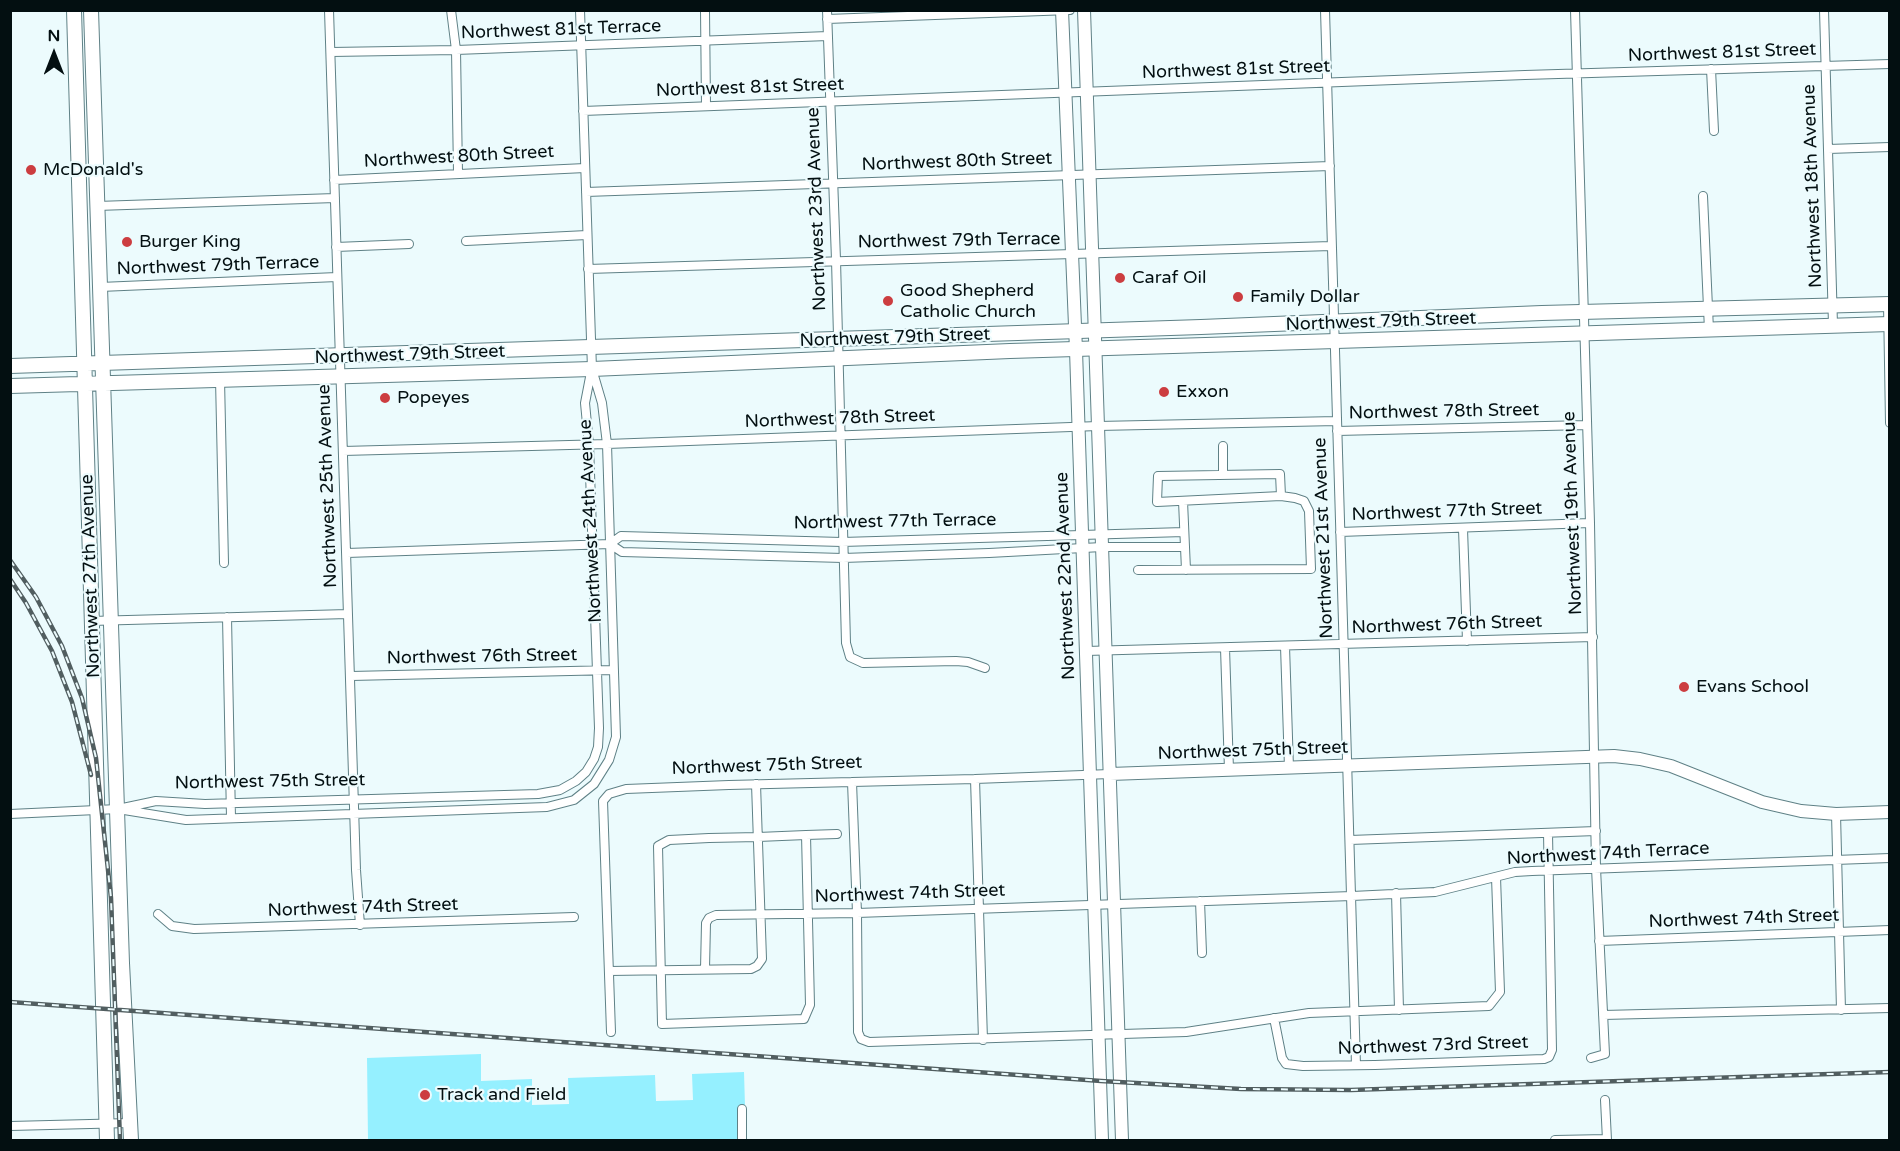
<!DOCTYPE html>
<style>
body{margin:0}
#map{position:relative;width:1900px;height:1151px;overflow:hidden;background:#ecfbfd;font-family:"Varela Round",sans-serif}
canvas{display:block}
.frame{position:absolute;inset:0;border:12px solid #030f11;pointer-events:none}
.north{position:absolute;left:24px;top:24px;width:60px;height:60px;-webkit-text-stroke:4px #ecfbfd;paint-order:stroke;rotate:0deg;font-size:16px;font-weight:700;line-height:24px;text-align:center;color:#030f11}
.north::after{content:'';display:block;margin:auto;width:21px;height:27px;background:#030f11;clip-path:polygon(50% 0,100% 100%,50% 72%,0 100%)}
</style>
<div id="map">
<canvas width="1900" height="1151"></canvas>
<div class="frame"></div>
<div class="north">N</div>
</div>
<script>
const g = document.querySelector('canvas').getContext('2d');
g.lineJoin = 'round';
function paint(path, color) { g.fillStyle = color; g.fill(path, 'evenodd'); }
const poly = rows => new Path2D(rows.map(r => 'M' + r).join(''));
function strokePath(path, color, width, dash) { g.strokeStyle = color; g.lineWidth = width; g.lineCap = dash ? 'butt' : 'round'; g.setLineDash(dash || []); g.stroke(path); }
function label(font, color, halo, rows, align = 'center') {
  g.font = font + ' "Varela Round",sans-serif'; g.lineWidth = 4.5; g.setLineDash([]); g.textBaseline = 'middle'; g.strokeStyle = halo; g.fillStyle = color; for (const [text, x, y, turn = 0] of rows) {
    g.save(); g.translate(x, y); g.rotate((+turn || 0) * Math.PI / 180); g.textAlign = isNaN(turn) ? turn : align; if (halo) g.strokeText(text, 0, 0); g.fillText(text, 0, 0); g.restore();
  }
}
paint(poly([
 [481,1054,481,1081,532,1079,532,1105,569,1104,568,1078,655,1075,656,1101,693,1100,692,1074,744,1072,746,1140,368,1140,367,1058]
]), '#95f0ff');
const street = poly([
 [329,10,356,870,360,925],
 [451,10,456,50,458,173],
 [705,10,706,106],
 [827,10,836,260,846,643,850,657,863,663,956,661,968,662,985,668],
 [1325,10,1356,1065],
 [1575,10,1590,523,1596,868,1605,1054,1591,1058],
 [1824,10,1833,325],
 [827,19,1070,10],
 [331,52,456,50,828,36],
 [1711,69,1714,131],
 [583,111,1525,75,1890,64],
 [1828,149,1890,147],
 [334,180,585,168],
 [586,192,1330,166],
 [1703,196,1709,330],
 [97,206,335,198],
 [466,241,587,235],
 [336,247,409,244],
 [588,269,1331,246],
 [100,287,337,277],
 [1888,304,1890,423],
 [220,379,224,563],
 [1337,431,1587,425],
 [1223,446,1223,475],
 [343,451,607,444,1098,426,1337,421],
 [1183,501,1186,570],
 [1463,529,1467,641],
 [1340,532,1590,523],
 [610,544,621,536,842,542,1184,532],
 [347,553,610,544,622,552,843,558,989,553,1102,547,1185,547],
 [1138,570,1311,569,1309,511,1304,501,1295,498,1281,496,1157,502,1158,476,1280,474,1281,496],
 [227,617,231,818],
 [91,621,348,614],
 [1285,646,1289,768],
 [1225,648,1229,770],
 [1086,651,1593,637],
 [351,676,614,670],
 [975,779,983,1040],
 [852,782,857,913,858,1032,861,1039,869,1042,1186,1032,1309,1013,1489,1006,1500,992,1496,877],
 [118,809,186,820,547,807,574,800,594,784,609,760,616,737,607,444,602,403,592,369,580,10],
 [10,814,118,809,156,801,205,804,538,794,560,790,576,781,586,772,594,759,598,747,599,728,589,445,585,403,591,372],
 [1836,814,1841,1010],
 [806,835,810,1005,804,1019,662,1024,658,846,669,840,709,838,758,837,806,835,837,834],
 [1350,840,1596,831],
 [1396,893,1399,1010],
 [1200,901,1202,953],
 [158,914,172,926,194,929,574,917],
 [1599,941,1890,930],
 [705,969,706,923,709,918,716,915,857,913,1352,896,1435,892,1515,872,1532,871,1890,858],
 [609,971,751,969,757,966,762,959,756,784],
 [1603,1015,1890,1008],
 [1274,1018,1282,1058,1286,1064,1303,1066,1375,1065,1544,1059,1549,1057,1552,1050,1548,833],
 [611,1032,603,801,609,794,626,789,729,785,975,779,1110,774],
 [1605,1100,1607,1140],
 [10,1126,130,1123],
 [742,1140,742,1109],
 [1555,1140,1607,1139]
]);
const secondary = poly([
 [1062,10,1076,350,1102,1140],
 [1084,10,1122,1140],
 [1110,774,1614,756,1640,759,1671,766,1762,802,1801,811,1836,814,1890,812]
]);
const primary = poly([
 [74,10,107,1140],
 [91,10,122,963,131,1140],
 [10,366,1201,327,1542,313,1890,304],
 [10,386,592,369,1010,351,1890,324]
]);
strokePath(street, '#5f8186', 10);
strokePath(secondary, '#5f8186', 14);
strokePath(primary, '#5f8186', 16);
strokePath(street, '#fff', 8);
strokePath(secondary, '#fff', 12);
strokePath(primary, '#fff', 14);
const rail = poly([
 [10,560,36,597,62,646,82,698,96,758,111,898,120,1140],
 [10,579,26,603,52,651,72,702,91,775],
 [10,1002,1101,1081,1241,1089,1351,1090,1890,1072]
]);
strokePath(rail, '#515e60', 4.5);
strokePath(rail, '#ecfbfd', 2, [7]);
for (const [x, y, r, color] of [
 [31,170,6,"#cc3d40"],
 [127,242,6,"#cc3d40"],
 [1120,278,6,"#cc3d40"],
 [1238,297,6,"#cc3d40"],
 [888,301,6,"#cc3d40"],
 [1164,392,6,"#cc3d40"],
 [385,398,6,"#cc3d40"],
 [1684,687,6,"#cc3d40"],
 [425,1095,6,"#cc3d40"]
]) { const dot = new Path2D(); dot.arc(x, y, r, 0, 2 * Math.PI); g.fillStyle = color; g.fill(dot); strokePath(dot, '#ecfbfd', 2); }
label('18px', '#030f11', '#ecfbfd', [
 ["Northwest 81st Terrace",561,30,-2],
 ["Northwest 81st Street",1722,53,-2],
 ["Northwest 81st Street",1236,70,-2],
 ["Northwest 81st Street",750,88,-2],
 ["Northwest 80th Street",459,157,-3],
 ["Northwest 80th Street",957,162,-2],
 ["Northwest 18th Avenue",1813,186,-92],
 ["Northwest 23rd Avenue",817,209,-92],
 ["Northwest 79th Terrace",959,241,-1],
 ["Northwest 79th Terrace",218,266,-2],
 ["Northwest 79th Street",1381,322,-2],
 ["Northwest 79th Street",895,338,-2],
 ["Northwest 79th Street",410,355,-2],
 ["Northwest 78th Street",1444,412,-1],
 ["Northwest 78th Street",840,419,-2],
 ["Northwest 25th Avenue",328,486,-92],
 ["Northwest 77th Street",1447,512,-2],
 ["Northwest 19th Avenue",1573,513,-92],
 ["Northwest 24th Avenue",591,521,-93],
 ["Northwest 77th Terrace",895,522,-1],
 ["Northwest 21st Avenue",1324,538,-92],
 ["Northwest 27th Avenue",91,576,-92],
 ["Northwest 22nd Avenue",1066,576,-92],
 ["Northwest 76th Street",1447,625,-2],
 ["Northwest 76th Street",482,657,-1],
 ["Northwest 75th Street",1253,751,-2],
 ["Northwest 75th Street",767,766,-2],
 ["Northwest 75th Street",270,782,-1],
 ["Northwest 74th Terrace",1608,854,-3],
 ["Northwest 74th Street",910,894,-2],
 ["Northwest 74th Street",363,908,-2],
 ["Northwest 74th Street",1744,919,-2],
 ["Northwest 73rd Street",1433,1046,-2]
]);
label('18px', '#030f11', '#ecfbfd', [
 ["McDonald's",43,170],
 ["Burger King",139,242],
 ["Caraf Oil",1132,278],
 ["Good Shepherd",900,291],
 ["Catholic Church",900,312],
 ["Family Dollar",1250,297],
 ["Exxon",1176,392],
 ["Popeyes",397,398],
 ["Evans School",1696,687],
 ["Track and Field",437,1095]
], 'left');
</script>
